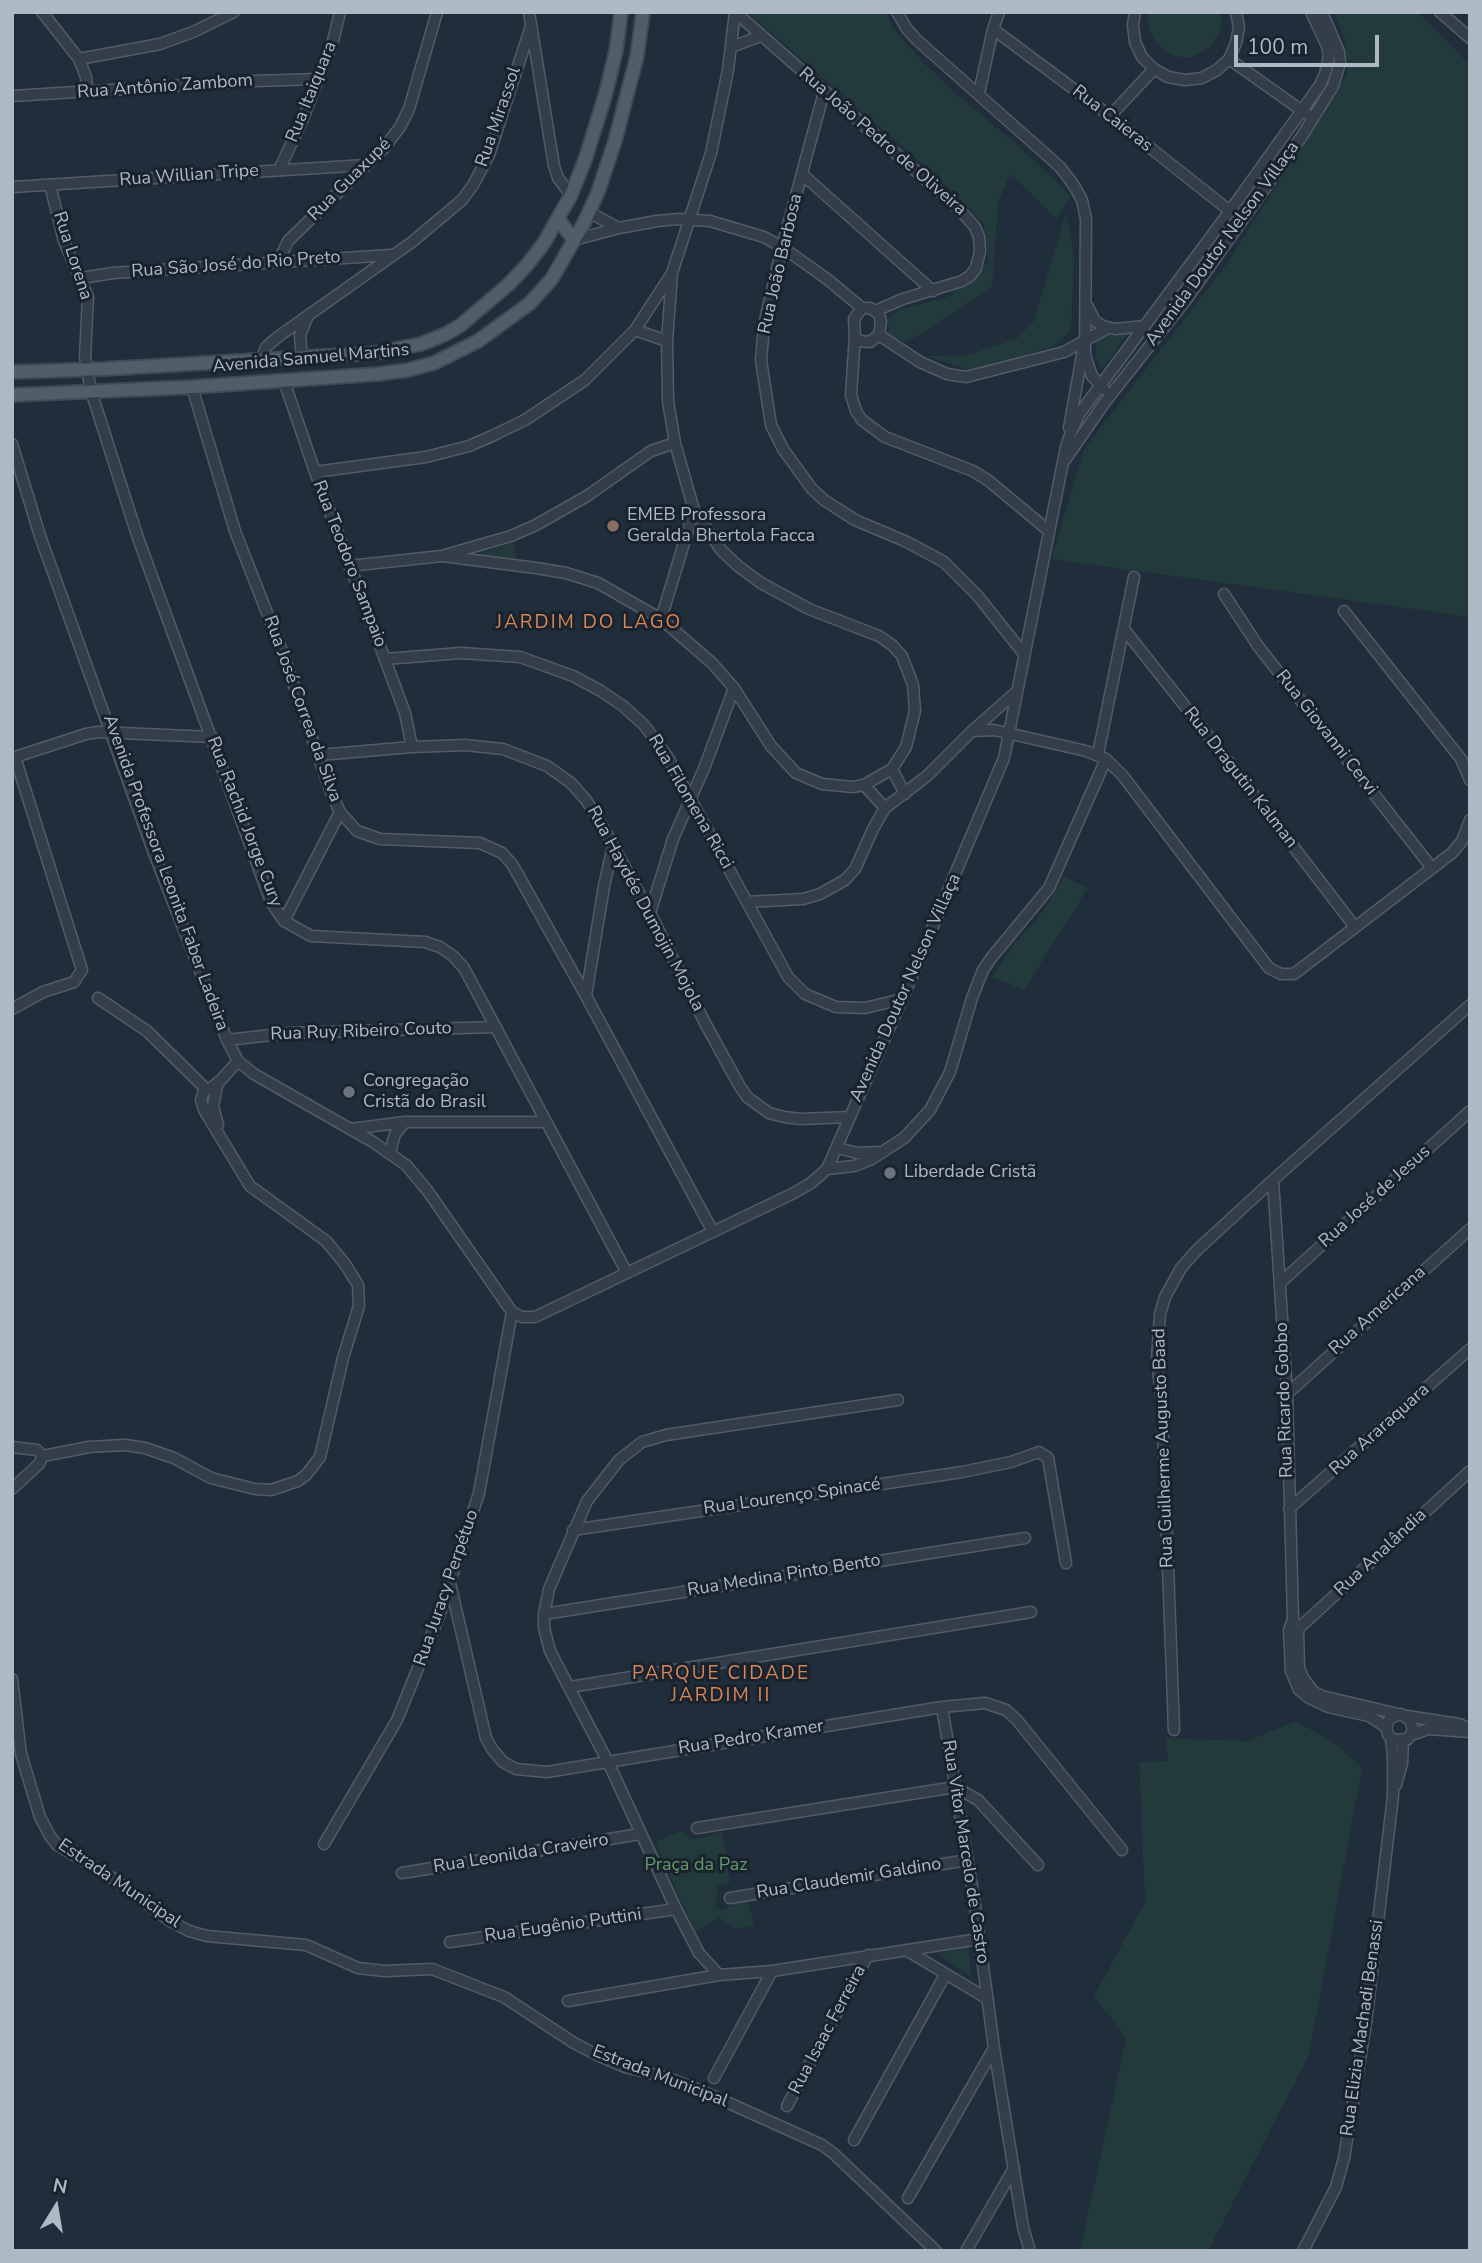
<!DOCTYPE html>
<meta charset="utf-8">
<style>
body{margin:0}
#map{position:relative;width:1482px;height:2263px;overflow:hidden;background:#202d3a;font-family:"Nunito Sans",sans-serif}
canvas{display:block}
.frame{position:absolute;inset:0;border:14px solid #aeb9c6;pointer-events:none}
.north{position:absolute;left:21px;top:2172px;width:70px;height:70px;-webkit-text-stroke:5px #19232e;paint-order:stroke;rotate:11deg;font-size:19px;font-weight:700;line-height:28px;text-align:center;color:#aeb9c6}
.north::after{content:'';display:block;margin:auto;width:24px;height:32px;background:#aeb9c6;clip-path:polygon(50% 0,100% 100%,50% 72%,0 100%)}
.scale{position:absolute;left:1234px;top:35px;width:145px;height:32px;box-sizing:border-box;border:4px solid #aeb9c6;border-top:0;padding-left:9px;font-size:21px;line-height:24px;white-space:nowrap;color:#aeb9c6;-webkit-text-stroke:5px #19232e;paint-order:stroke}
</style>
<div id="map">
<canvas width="1482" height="2263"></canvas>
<div class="frame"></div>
<div class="north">N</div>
<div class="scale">100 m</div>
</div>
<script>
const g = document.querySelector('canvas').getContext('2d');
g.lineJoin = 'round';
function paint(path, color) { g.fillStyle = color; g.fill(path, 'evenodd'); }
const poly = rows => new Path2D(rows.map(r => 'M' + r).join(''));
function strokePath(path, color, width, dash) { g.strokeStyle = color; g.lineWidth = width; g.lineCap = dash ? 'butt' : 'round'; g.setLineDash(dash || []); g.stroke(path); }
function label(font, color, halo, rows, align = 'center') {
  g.font = font + ' "Nunito Sans",sans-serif'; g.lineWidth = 6; g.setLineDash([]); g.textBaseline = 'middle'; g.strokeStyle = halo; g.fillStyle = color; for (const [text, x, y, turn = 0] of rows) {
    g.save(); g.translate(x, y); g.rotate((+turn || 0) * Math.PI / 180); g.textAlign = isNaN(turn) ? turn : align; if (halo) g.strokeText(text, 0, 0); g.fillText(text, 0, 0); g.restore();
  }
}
paint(poly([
 [747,12,887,12,892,27,923,62,954,92,1015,143,1071,196,1057,219,1010,174,998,203,992,286,937,324,905,343,889,334,888,317,902,309,948,297,988,263,984,224,934,174],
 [1149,12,1220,12,1222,21,1219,33,1213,44,1203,52,1191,57,1179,57,1167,52,1157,44,1151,34,1148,23],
 [1334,12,1418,12,1470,65,1470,617,1051,559,1084,449,1226,265,1347,75,1345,40],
 [1066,213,1074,256,1071,330,1056,345,974,372,927,356,968,355,1016,339,1034,321],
 [1107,332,1127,334,1102,370,1096,359,1096,345,1099,338],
 [513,542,517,561,477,555],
 [1063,876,1088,888,1024,990,992,977,1014,944,1035,922,1059,886],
 [1296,1721,1337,1745,1362,1768,1309,2055,1208,2251,1080,2251,1126,2038,1094,1996,1145,1902,1139,1762,1168,1761,1166,1738,1247,1741],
 [681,1831,691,1839,706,1837,722,1831,730,1883,717,1885,716,1907,721,1911,741,1900,748,1902,754,1925,735,1929,722,1922,719,1917,695,1932,655,1842],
 [969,1945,971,1977,937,1954]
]), '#223a3b');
const minor = poly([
 [42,12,79,59,86,77,87,91],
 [529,12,554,166,558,178,571,195],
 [735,12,959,209,975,227,979,237,980,251,976,268,970,276,962,281,903,299,875,311],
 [897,12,907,29,917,40,1060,167,1073,184,1082,200,1086,219,1085,355,1092,376,1104,389],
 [1135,12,1133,25,1135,42,1142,57,1154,69,1168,77,1185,80,1202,78,1217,70,1229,59,1236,43,1239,27,1236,12],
 [1440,12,1470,38],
 [993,29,1110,116,1230,211],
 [731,47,761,36],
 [79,59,160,44,193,32,234,12],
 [1229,59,1308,115],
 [824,92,782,247,764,325,761,360,771,425,783,449,812,489,824,500,855,520,907,542,944,562,977,595,1024,654],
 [979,93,993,29,999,12],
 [12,96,254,81,318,79],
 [1110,116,1154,69],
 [279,170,303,119,333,41,340,12],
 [802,174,933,291],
 [50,185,64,241,88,297,85,357,91,391,138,538,271,902,284,921,311,936,425,942,440,947,453,956,464,968,627,1273],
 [12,187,366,165],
 [589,212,618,228],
 [574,240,619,228,657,221,679,219,710,221,764,237,782,247,827,279,862,308],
 [278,262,288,241,384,148,400,127,409,109,437,12],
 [81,278,113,273,391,255],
 [1088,307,1095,321,1103,326,1115,329,1145,326],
 [862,308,870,308,879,314,881,322,879,335,870,342,859,341,855,336,854,319,862,308],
 [635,330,667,341],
 [879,335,920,362,947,374,966,377,1064,352,1108,328],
 [855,336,851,395,856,411,862,420,885,437,973,471,989,481,1049,531],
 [302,359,300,335,307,318],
 [261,360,266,347,279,336,412,242,462,200,473,185,489,155,531,26],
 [284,381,315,472,405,713,412,747],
 [192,387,235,531,282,651,330,790,340,812,357,831,380,839,480,843,502,853,512,864,586,996,713,1232],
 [1069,428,1083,350],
 [12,444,40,536,155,856,227,1040,238,1061,254,1074,373,1142,406,1165,427,1190,512,1312,522,1317,535,1317,794,1193,811,1183,827,1169,910,981,1004,758,1066,447,1071,432,1080,413,1230,211,1320,85,1325,74,1329,56,1327,46,1311,12],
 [1065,460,1105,402,1186,300,1302,136,1333,86,1340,63,1339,52,1322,12],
 [315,472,426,457,469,446,492,436,525,420,585,380,635,330,672,273,711,153,728,70,735,12],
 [445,555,511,536,536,525,587,496,651,451,675,443],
 [349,566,442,556,536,568,566,573,598,583,661,619,712,663,734,688,771,746,796,773,822,784,853,787,864,785,892,769,906,747,915,711,913,685,902,656,892,645,879,636,809,609,761,583,738,566,721,550,694,510,675,443,668,401,667,341,672,273],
 [1224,594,1258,646,1432,868],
 [1344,611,1461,759,1470,780],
 [661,619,694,510],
 [1124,629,1214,743,1355,927],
 [385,659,461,653,520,657,573,676,601,691,623,706,644,725,667,756,788,977,805,994,836,1007,865,1008,902,999],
 [972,731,994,730,1086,751,1106,759,1123,776,1269,968,1281,974,1294,974,1452,853,1462,841,1470,820],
 [1098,754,1134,577],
 [319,755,412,747,465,745,503,749,547,766,571,783,586,800,603,827,650,913,705,1023,739,1085,747,1097,769,1113,784,1117,801,1119,850,1117],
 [12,758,86,734,98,732,212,737],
 [892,769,905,794],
 [864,785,885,808],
 [747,902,803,899,820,894,845,880,855,869,873,829,885,808,927,776,972,731,1015,693],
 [650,913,673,839,705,766,734,688],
 [284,921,340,812],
 [586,996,604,886,613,846],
 [98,998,147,1031,206,1089],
 [12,1009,43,992,74,982,82,970,15,757],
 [227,1040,289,1033,496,1027],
 [218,1125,213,1106,218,1082],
 [351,1129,405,1122,546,1122],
 [838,1148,857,1153,877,1152],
 [390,1153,395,1134,405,1122],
 [827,1169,854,1166,870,1160,904,1138,930,1110,950,1072,972,998,983,970,992,957,1049,888,1106,759],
 [1273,1180,1287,1394,1293,1620,1289,1630,1291,1671,1299,1690,1309,1698,1328,1707,1369,1716,1386,1727,1388,1735,1394,1740,1408,1739,1413,1730,1410,1720,1401,1714,1390,1718,1386,1727],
 [1280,1283,1470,1111],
 [1287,1394,1470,1229],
 [12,1447,37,1450,43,1456],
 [43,1456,89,1447,125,1445,145,1448,174,1458,211,1478,255,1489,271,1490,298,1481,306,1475,320,1457,343,1358,359,1306,358,1285,345,1264,326,1241,250,1186,204,1110,201,1100,203,1093,219,1082,238,1061],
 [12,1489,39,1464,43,1456],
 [1289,1509,1470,1349],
 [573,1530,962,1472,1011,1462,1039,1452,1048,1458,1066,1563],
 [450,1583,486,1738,492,1749,503,1762,516,1769,547,1772,942,1707,985,1703,1006,1710,1017,1720,1122,1850],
 [544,1614,1025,1538],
 [1295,1623,1298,1629,1299,1668,1303,1678,1314,1692,1322,1696,1398,1714],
 [1289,1630,1298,1629,1470,1471],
 [12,1679,21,1754,40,1817,50,1836,57,1845,111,1877,170,1921,189,1931,207,1936,306,1945,358,1968,385,1971,432,1969,504,1997,574,2043,597,2055,625,2067,668,2078,702,2091,822,2145,833,2153,936,2251],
 [570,1687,1031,1612],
 [942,1707,974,1898,994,2048,1023,2227,1030,2251],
 [1407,1716,1459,1724,1470,1729],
 [1174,1730,1162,1403,1157,1360,1160,1314,1165,1297,1181,1268,1197,1250,1273,1180,1470,1005],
 [1411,1735,1428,1729,1470,1732],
 [1396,1785,1402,1763,1403,1741],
 [697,1828,955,1787,978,1800,1038,1865],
 [324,1844,397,1720,439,1616,479,1493,512,1312],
 [402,1873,640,1834],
 [730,1898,968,1860],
 [450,1942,676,1909],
 [906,1950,986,1998],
 [719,1975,699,1953,676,1909,608,1762,550,1651,544,1628,544,1614,549,1589,587,1501,619,1460,642,1442,666,1435,898,1400],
 [568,2001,719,1975,772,1971,979,1939],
 [714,2078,772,1971],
 [787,2106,868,1955],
 [854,2140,945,1975],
 [908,2198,994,2048],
 [966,2251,1014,2168],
 [1303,2251,1336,2187,1344,2158,1366,2023,1393,1796,1393,1756,1391,1738]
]);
const major = poly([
 [558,219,574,240],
 [12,372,103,369,376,353,421,344,446,334,461,325,509,284,527,265,544,243,571,195,585,160,605,96,616,51,621,12],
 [12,395,192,387,378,374,408,370,434,363,478,341,529,304,551,280,584,223,598,192,615,141,637,56,643,12]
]);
strokePath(minor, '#515c67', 13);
strokePath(major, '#404a56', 16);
strokePath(minor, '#333e4a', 10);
strokePath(major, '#515e6a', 12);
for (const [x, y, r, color] of [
 [613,526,7,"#8d6e63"],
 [349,1092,7,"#6b7280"],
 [890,1173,7,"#6b7280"]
]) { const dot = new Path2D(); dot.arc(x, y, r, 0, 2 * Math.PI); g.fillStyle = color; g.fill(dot); strokePath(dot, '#19232e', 2.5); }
label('18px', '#aeb9c6', '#19232e', [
 ["Rua Antônio Zambom",165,87,-4],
 ["Rua Itaiquara",312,92,-68],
 ["Rua Mirassol",499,117,-71],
 ["Rua Caieras",1112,119,38],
 ["Rua João Pedro de Oliveira",882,142,41],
 ["Rua Willian Tripe",189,176,-4],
 ["Rua Guaxupé",350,180,-45],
 ["Avenida Doutor Nelson Villaça",1223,244,-54],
 ["Rua Lorena",72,256,72],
 ["Rua João Barbosa",781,264,-77],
 ["Rua São José do Rio Preto",236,265,-4],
 ["Avenida Samuel Martins",311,359,-5],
 ["Rua Teodoro Sampaio",349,564,69],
 ["Rua José Correa da Silva",302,709,70],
 ["Rua Giovanni Cervi",1326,733,52],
 ["Rua Dragutin Kalman",1240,778,52],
 ["Rua Filomena Ricci",690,802,60],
 ["Rua Rachid Jorge Cury",244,822,69],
 ["Avenida Professora Leonita Faber Ladeira",165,873,70],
 ["Rua Haydée Dumojin Mojola",645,909,62],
 ["Avenida Doutor Nelson Villaça",906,988,-66],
 ["Rua Ruy Ribeiro Couto",361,1032,-2],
 ["Rua José de Jesus",1375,1197,-42],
 ["Rua Americana",1378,1311,-42],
 ["Rua Ricardo Gobbo",1285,1400,-92],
 ["Rua Araraquara",1380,1430,-42],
 ["Rua Guilherme Augusto Baad",1164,1448,-92],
 ["Rua Lourenço Spinacé",792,1497,-8],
 ["Rua Analândia",1381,1553,-43],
 ["Rua Medina Pinto Bento",784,1576,-9],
 ["Rua Juracy Perpétuo",447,1588,-71],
 ["Rua Pedro Kramer",751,1738,-9],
 ["Rua Vitor Marcelo de Castro",965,1852,81],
 ["Rua Leonilda Craveiro",521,1854,-9],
 ["Rua Claudemir Galdino",849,1879,-9],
 ["Estrada Municipal",119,1884,34],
 ["Rua Eugênio Puttini",563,1926,-8],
 ["Rua Elizia Machadi Benassi",1363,2028,-82],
 ["Rua Isaac Ferreira",828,2030,-62],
 ["Estrada Municipal",660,2077,21]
]);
label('18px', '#aeb9c6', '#19232e', [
 ["EMEB Professora",627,516],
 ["Geralda Bhertola Facca",627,537],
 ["Congregação",363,1082],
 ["Cristã do Brasil",363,1103],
 ["Liberdade Cristã",904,1173]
], 'left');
label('18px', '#64986c', '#19232e', [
 ["Praça da Paz",696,1866]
]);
g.letterSpacing = '2px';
label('19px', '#d98557', '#19232e', [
 ["JARDIM DO LAGO",589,623],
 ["PARQUE CIDADE",721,1674],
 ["JARDIM II",721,1696]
]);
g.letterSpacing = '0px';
</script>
